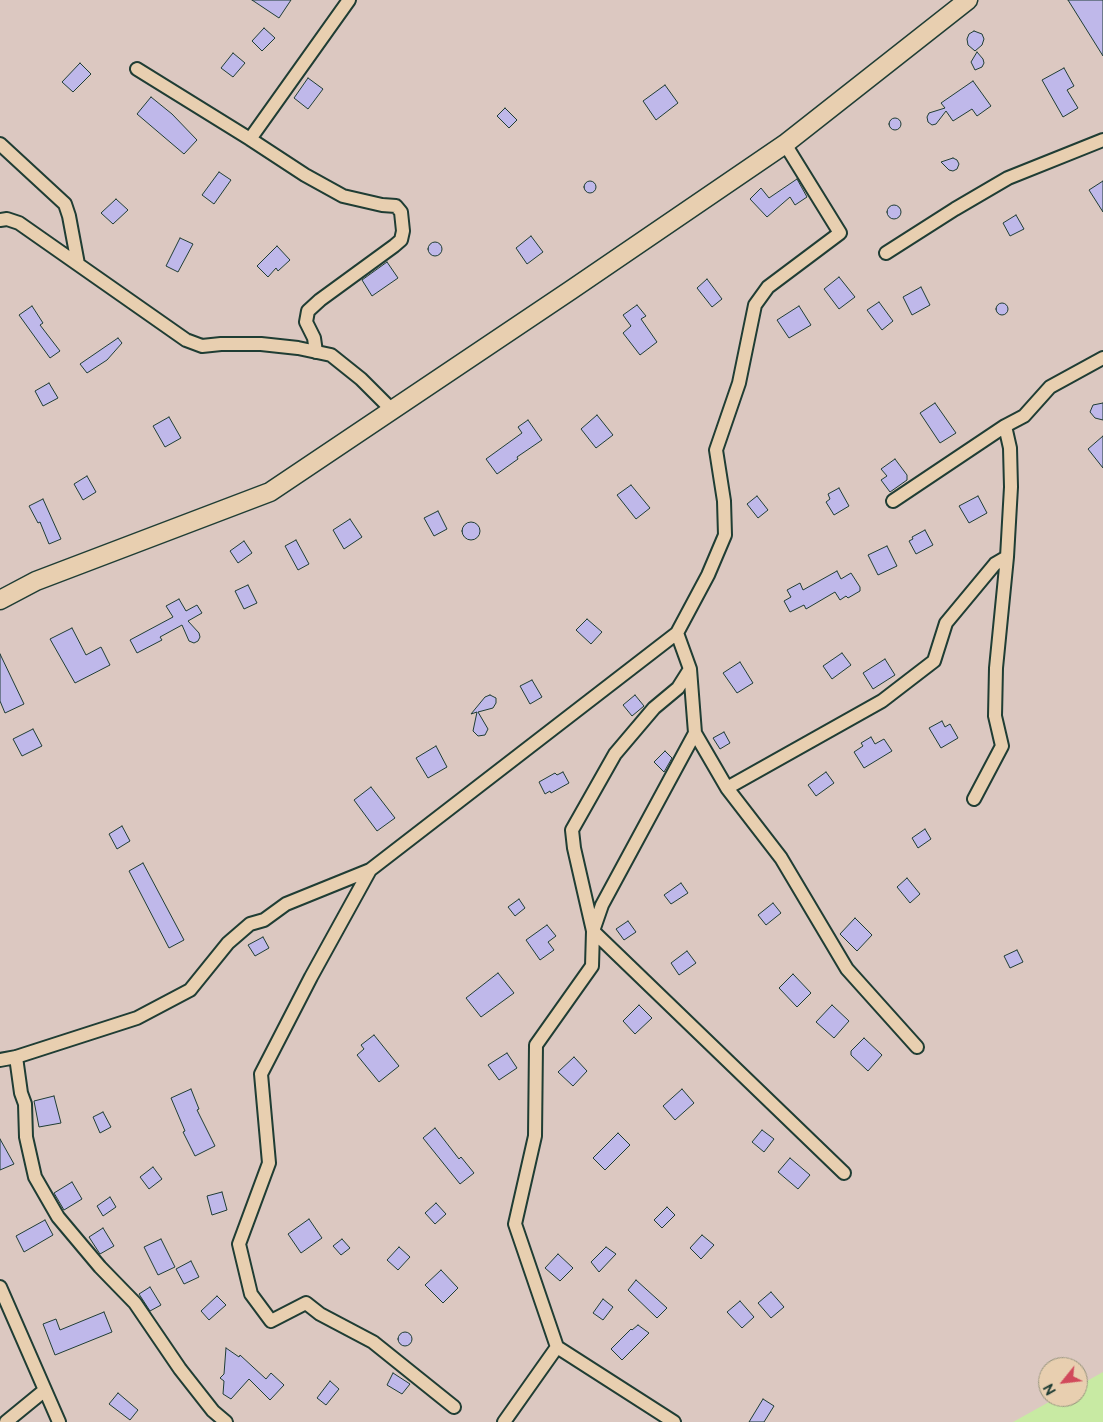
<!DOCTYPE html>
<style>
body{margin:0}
#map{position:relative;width:1103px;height:1422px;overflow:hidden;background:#dcc8c1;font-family:"Balsamiq Sans",sans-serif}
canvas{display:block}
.north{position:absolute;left:1038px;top:1357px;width:50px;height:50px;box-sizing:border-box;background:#e8cfb0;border:1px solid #98957e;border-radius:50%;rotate:241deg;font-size:14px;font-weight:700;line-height:20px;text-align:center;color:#1f3d34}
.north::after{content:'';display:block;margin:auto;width:18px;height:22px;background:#d1495b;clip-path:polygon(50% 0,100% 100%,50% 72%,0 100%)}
</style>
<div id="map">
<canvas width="1103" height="1422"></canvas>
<div class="north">N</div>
</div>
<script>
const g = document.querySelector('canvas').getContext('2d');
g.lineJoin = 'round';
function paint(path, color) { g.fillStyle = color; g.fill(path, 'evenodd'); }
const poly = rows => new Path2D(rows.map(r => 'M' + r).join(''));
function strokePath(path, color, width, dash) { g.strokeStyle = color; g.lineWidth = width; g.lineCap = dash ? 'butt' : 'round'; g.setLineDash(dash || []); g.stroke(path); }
paint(poly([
 [1103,1372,1103,1422,1013,1422,1058,1397,1078,1397,1078,1386]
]), '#c8eaa3');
const building = poly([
 [252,0,291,0,279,18,252,0],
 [1068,0,1103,0,1103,56,1068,0],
 [264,28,275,38,262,51,252,41,264,28],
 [974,31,982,34,984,39,982,45,975,51,968,45,967,39,969,34,974,31],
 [977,52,983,59,984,63,982,67,975,70,971,62,977,52],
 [233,53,245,63,233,77,221,68,233,53],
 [80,63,91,74,73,92,62,82,80,63],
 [1064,68,1074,86,1067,90,1078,108,1063,117,1042,80,1064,68],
 [308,78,323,89,308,109,294,98,308,78],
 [973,81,991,106,977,116,972,109,953,121,946,111,936,124,932,125,928,122,927,117,929,113,945,108,941,103,973,81],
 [665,85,678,103,656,120,643,101,665,85],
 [151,97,172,114,197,140,184,154,137,114,151,97],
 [505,108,517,120,509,128,497,116,505,108],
 '889 124a6 6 0 1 1 12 0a6 6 0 1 1-12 0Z',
 [953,158,957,160,959,164,957,169,953,171,949,170,941,162,953,158],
 [219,172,231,180,214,204,202,195,219,172],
 [797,179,807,197,795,205,790,197,767,217,750,199,761,188,769,198,797,179],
 '584 187a6 6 0 1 1 12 0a6 6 0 1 1-12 0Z',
 [1103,181,1103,212,1089,190,1103,181],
 [116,199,128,210,113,224,101,213,116,199],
 '887 212a7 7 0 1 1 14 0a7 7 0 1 1-14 0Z',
 [1016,215,1024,229,1010,236,1003,223,1016,215],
 [531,236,543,252,527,264,516,248,531,236],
 [180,238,193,244,178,272,166,266,180,238],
 '428 249a7 7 0 1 1 14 0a7 7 0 1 1-14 0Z',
 [277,246,290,260,278,271,276,268,268,277,257,266,277,246],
 [387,262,398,278,372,296,362,280,387,262],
 [839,277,855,297,839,309,824,289,839,277],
 [707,279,722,299,712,307,697,288,707,279],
 [921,287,930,305,912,315,903,297,921,287],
 [879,302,893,321,882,330,867,310,879,302],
 '996 309a6 6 0 1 1 12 0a6 6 0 1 1-12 0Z',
 [637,305,646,316,641,319,657,342,640,355,623,333,631,326,623,315,637,305],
 [32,306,43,323,40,325,60,351,50,358,19,315,32,306],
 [799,306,811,325,789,338,777,320,799,306],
 [118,338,122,343,107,360,87,373,80,364,118,338],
 [49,383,58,398,43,406,35,391,49,383],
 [935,403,956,433,940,443,920,413,935,403],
 [1103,403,1103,420,1095,418,1090,412,1093,405,1103,403],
 [597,415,613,435,596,448,581,429,597,415],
 [169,417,181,438,165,447,153,426,169,417],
 [528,420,542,440,517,457,518,459,497,474,486,459,522,433,518,427,528,420],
 [1103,436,1103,468,1088,449,1103,436],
 [895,459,907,475,907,480,890,492,881,480,887,476,881,469,895,459],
 [87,476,96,492,83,500,74,484,87,476],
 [631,485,650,508,636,519,617,495,631,485],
 [839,488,849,506,834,515,826,502,830,499,828,494,839,488],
 [757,496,768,510,758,518,747,504,757,496],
 [978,496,987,513,969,523,959,506,978,496],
 [43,499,61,539,49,544,40,522,38,523,29,506,43,499],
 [438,511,447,529,434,536,424,518,438,511],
 [350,519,362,537,344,549,333,530,350,519],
 '462 531a9 9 0 1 1 18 0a9 9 0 1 1-18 0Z',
 [925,530,933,545,916,554,909,541,913,539,912,537,925,530],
 [296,540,309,564,298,570,285,546,296,540],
 [244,541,252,553,238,563,230,551,244,541],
 [887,546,897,566,878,575,868,555,887,546],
 [837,571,841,579,851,573,860,587,860,591,848,598,846,596,840,600,835,592,806,609,804,605,790,612,784,601,791,597,787,590,800,583,803,590,837,571],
 [248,585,257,603,244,609,235,591,248,585],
 [179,599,186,611,197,605,202,613,188,621,199,633,200,637,198,641,194,643,189,641,182,625,160,637,162,640,137,653,130,640,173,617,166,606,179,599],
 [587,619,602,632,591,644,576,630,587,619],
 [72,628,86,655,101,647,110,665,75,683,50,639,72,628],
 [842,653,851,665,832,679,823,666,842,653],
 [0,654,24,704,5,713,0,701,0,654],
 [885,659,895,675,873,689,863,673,885,659],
 [740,662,753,683,737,693,723,673,740,662],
 [532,680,542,697,530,704,520,686,532,680],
 [490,695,496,698,496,703,493,708,478,712,488,729,485,735,478,736,473,731,477,712,471,714,485,697,490,695],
 [635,695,644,706,632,716,623,705,635,695],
 [942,721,945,727,950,724,958,738,941,748,929,728,942,721],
 [33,729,42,746,22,756,13,739,33,729],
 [724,732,730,743,720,749,713,738,724,732],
 [871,737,875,744,884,739,892,751,864,768,854,752,863,746,861,743,871,737],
 [436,746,447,767,428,778,416,758,436,746],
 [665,751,672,758,664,772,654,762,665,751],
 [563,772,569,783,551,793,550,791,545,794,539,782,555,773,557,775,563,772],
 [826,772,834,783,816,796,808,785,826,772],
 [371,787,395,818,377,831,354,800,371,787],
 [122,826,130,841,117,849,109,834,122,826],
 [925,829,931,839,918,848,912,838,925,829],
 [143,863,184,940,169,948,129,871,143,863],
 [907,878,920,894,910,903,897,887,907,878],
 [681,883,688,893,671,904,664,895,681,883],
 [519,899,525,908,515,916,508,907,519,899],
 [773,903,781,913,766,925,758,915,773,903],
 [855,918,872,935,857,951,840,934,855,918],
 [628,921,636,932,624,940,616,929,628,921],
 [547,925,556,936,548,942,554,950,540,960,526,940,547,925],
 [263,937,269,948,255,956,248,945,263,937],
 [1017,950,1023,962,1010,968,1004,956,1017,950],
 [687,951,696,963,679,975,671,963,687,951],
 [498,973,514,993,481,1017,466,998,498,973],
 [793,974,811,993,797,1007,779,988,793,974],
 [639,1005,652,1018,635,1034,623,1021,639,1005],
 [832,1005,849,1021,834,1038,816,1022,832,1005],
 [374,1035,399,1066,379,1082,357,1055,364,1049,361,1045,374,1035],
 [864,1038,882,1055,868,1071,851,1055,851,1051,864,1038],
 [507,1053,517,1068,499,1080,488,1065,507,1053],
 [574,1057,587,1071,573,1086,558,1072,574,1057],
 [191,1089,199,1109,197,1110,215,1146,195,1156,183,1132,185,1131,171,1098,191,1089],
 [682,1089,694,1103,675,1120,663,1106,682,1089],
 [54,1096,61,1123,39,1127,34,1101,54,1096],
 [103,1112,111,1127,100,1133,93,1117,103,1112],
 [435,1128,459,1159,461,1157,474,1173,460,1184,423,1138,435,1128],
 [762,1130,774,1139,764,1152,752,1142,762,1130],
 [618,1133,630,1145,605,1170,593,1158,618,1133],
 [0,1139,14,1164,0,1170,0,1139],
 [790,1158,810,1175,798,1189,778,1172,790,1158],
 [153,1167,162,1179,149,1189,140,1177,153,1167],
 [72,1182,82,1199,64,1210,54,1193,72,1182],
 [222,1192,227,1210,212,1215,207,1196,222,1192],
 [110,1197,116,1207,103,1216,97,1206,110,1197],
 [436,1203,446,1214,435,1224,425,1213,436,1203],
 [667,1207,675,1215,662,1228,654,1220,667,1207],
 [309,1219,322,1238,301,1253,288,1234,309,1219],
 [45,1220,53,1235,24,1252,16,1236,45,1220],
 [103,1228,114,1246,100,1254,89,1237,103,1228],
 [702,1235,714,1245,701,1259,690,1248,702,1235],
 [161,1239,175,1267,158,1275,144,1247,161,1239],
 [342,1239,350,1248,341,1255,333,1246,342,1239],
 [399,1247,410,1257,398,1270,387,1260,399,1247],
 [606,1247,616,1254,599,1272,591,1262,606,1247],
 [558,1254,573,1268,560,1281,545,1268,558,1254],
 [191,1261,199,1277,184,1284,176,1269,191,1261],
 [441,1270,458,1288,443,1303,425,1285,441,1270],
 [636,1280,667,1308,657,1318,628,1290,636,1280],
 [150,1287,161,1305,150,1311,139,1294,150,1287],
 [771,1292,784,1307,771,1318,758,1303,771,1292],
 [217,1296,226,1305,209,1320,201,1311,217,1296],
 [603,1299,613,1307,603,1320,593,1313,603,1299],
 [740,1301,754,1317,742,1328,727,1312,740,1301],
 [104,1312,112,1332,55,1355,43,1324,56,1319,60,1330,104,1312],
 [638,1325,649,1333,622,1360,611,1349,631,1329,632,1330,638,1325],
 '398 1339a7 7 0 1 1 14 0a7 7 0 1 1-14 0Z',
 [226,1348,239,1357,240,1355,266,1379,271,1373,284,1385,270,1400,249,1379,231,1399,223,1394,224,1381,220,1378,224,1374,226,1348],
 [393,1373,410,1384,402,1394,387,1385,393,1373],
 [330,1381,339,1389,326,1405,317,1398,330,1381],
 [118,1393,138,1410,130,1420,109,1404,118,1393],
 [763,1399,774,1406,764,1422,749,1422,763,1399]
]);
paint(building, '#bfb8ea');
strokePath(building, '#1f3d34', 1);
const street = poly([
 [137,69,250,139,305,175,343,196,382,205,396,206,401,212,403,231,401,240,394,246,320,300,308,311,306,322,314,338,316,352],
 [250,139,349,0],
 [0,144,65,204,69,216,78,264],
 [0,220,7,219,19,223,186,340,202,346,221,344,261,344,298,348,331,355,361,379,392,410],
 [886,253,955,209,1008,178,1103,140],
 [893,501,1005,426],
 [690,669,677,633,708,575,725,535,724,501,716,450,739,383,755,305,768,287,840,233,785,144],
 [727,788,882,701,934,661,946,623,995,564,1007,557,1011,487,1010,448,1005,426,1024,416,1050,387,1103,358],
 [974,799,1002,746,995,716,996,668,1007,557],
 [16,1057,21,1093,25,1104,26,1137,35,1177,58,1217,100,1267,135,1303,180,1369,213,1411,226,1422],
 [0,1060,16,1057,137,1018,190,990,228,943,250,924,264,920,286,904,370,870],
 [844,1173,593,931,574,848,572,830,615,754,654,708,678,688,690,669,695,733,727,788,781,858,847,969,917,1047],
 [0,1287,59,1422],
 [454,1407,373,1342,320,1314,306,1303,271,1321,251,1294,239,1244,269,1163,261,1074,311,977,370,870,677,633],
 [6,1422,45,1390],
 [504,1422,557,1347],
 [674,1422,557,1347,515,1224,535,1136,536,1045,592,966,593,931,602,905,695,733]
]);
const secondary = poly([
 [0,600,36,581,270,492,571,290,785,144,968,0]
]);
strokePath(street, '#1f3d34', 16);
strokePath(secondary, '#1f3d34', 21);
strokePath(street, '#e8cfb0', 12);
strokePath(secondary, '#e8cfb0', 18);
</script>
